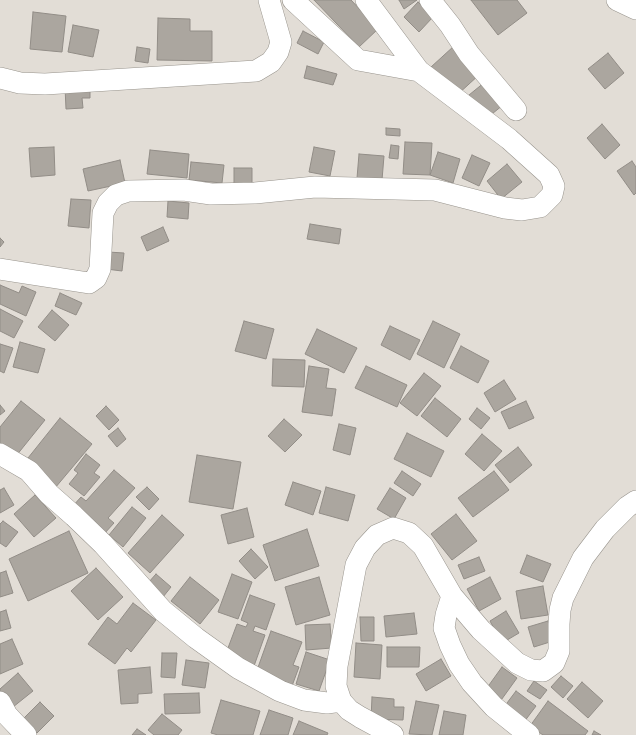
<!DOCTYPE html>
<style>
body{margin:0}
canvas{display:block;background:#e2ddd6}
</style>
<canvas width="636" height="735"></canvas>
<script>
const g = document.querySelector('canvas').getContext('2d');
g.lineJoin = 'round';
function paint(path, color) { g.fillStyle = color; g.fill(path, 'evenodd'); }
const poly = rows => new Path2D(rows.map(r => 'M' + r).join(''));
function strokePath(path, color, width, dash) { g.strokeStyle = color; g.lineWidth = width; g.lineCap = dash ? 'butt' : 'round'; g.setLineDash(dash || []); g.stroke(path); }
const building = poly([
 [314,0,351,0,378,29,359,47,314,0],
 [399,0,417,0,404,9,399,0],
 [471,0,517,0,527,13,498,35,471,0],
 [418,2,433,17,419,32,404,17,418,2],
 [33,12,66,16,62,52,30,49,33,12],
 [158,18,190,19,190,31,212,31,212,61,157,60,158,18],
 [73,25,99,30,93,57,68,52,73,25],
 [303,31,324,42,318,54,297,43,303,31],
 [454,46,480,74,457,95,431,67,454,46],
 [137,47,150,49,148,63,135,61,137,47],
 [608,53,624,73,605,89,588,69,608,53],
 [307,66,337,74,333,85,304,78,307,66],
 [485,82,503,105,487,118,469,95,485,82],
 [90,86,90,98,82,98,83,108,66,109,65,87,90,86],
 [602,124,620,145,605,159,587,138,602,124],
 [386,128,400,129,400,136,386,135,386,128],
 [405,142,432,143,430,175,403,174,405,142],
 [391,145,399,146,398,159,389,158,391,145],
 [54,147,55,175,31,177,29,148,54,147],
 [314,147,335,151,330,176,309,172,314,147],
 [150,150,189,154,187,178,147,174,150,150],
 [438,152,460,159,453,183,430,175,438,152],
 [359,154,384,156,382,180,357,178,359,154],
 [472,155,490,163,479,186,462,178,472,155],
 [120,160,125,183,88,191,83,169,120,160],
 [632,161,636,167,636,193,634,195,617,171,632,161],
 [191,162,224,165,222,183,189,180,191,162],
 [507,164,522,182,501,199,487,181,507,164],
 [234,168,252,168,252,184,234,185,234,168],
 [71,199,91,200,89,228,68,226,71,199],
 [168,201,189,203,188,219,167,217,168,201],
 [310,224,341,229,339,244,307,239,310,224],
 [163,227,169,241,147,251,141,237,163,227],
 [0,238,4,242,0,247,0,238],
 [108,252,124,253,122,271,106,269,108,252],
 [0,285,19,293,22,286,36,292,26,316,0,304,0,285],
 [60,293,82,303,76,315,55,306,60,293],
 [0,309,23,321,14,338,0,331,0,309],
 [52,310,69,325,55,341,38,327,52,310],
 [244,321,274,329,266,359,235,351,244,321],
 [433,321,460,334,444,368,417,354,433,321],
 [390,326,420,340,410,360,381,345,390,326],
 [317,329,357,348,344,373,305,354,317,329],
 [20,342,45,349,38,373,13,367,20,342],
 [0,344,13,348,4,373,0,371,0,344],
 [461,346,489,361,478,383,450,368,461,346],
 [273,359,305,360,304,387,272,386,273,359],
 [309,366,329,369,326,388,336,389,332,416,302,412,309,366],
 [366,366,407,385,397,407,355,388,366,366],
 [424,373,441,386,417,416,400,403,424,373],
 [504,380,516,399,495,412,484,393,504,380],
 [435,398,461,419,447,437,421,416,435,398],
 [21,401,45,420,16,456,0,443,0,427,21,401],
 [526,401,534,418,509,429,501,412,526,401],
 [0,405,5,411,0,415,0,405],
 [106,406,119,420,109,430,96,416,106,406],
 [477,408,490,418,481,429,469,419,477,408],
 [60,418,92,444,55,488,24,463,60,418],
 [284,419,302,435,285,452,268,436,284,419],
 [339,424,356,428,350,455,333,450,339,424],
 [118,428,126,439,117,447,108,436,118,428],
 [407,433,444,451,431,477,394,459,407,433],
 [482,434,502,451,484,471,465,454,482,434],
 [518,447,532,465,510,483,495,465,518,447],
 [86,454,100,465,94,473,100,477,84,496,69,484,78,473,74,470,86,454],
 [197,455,241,462,233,509,189,502,197,455],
 [114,470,135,488,108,518,114,523,104,534,72,507,81,497,86,501,114,470],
 [402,471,421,484,413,496,394,483,402,471],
 [494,471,509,490,473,517,458,498,494,471],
 [293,482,321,491,313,515,285,505,293,482],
 [147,487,159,499,149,510,136,497,147,487],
 [326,487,355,495,348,521,319,513,326,487],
 [4,488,14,505,0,513,0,490,4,488],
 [390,488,406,498,394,519,377,509,390,488],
 [35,495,56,518,34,537,14,514,35,495],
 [132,507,146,518,123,547,109,535,132,507],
 [247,508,254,537,228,544,221,515,247,508],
 [456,514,477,541,452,560,431,534,456,514],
 [162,515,184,535,150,573,128,553,162,515],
 [3,521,18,532,6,547,0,543,0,524,3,521],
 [307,529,319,566,275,581,263,545,307,529],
 [69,531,88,573,28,601,9,559,69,531],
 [251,549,268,567,255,579,239,561,251,549],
 [527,555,551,564,543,582,520,573,527,555],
 [479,557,485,571,464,579,458,565,479,557],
 [96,568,123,597,98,620,71,591,96,568],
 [6,571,13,593,0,597,0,573,6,571],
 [156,574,171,587,163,597,148,583,156,574],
 [232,574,252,582,238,619,218,612,232,574],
 [190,577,219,600,200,624,171,601,190,577],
 [319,577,330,615,296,625,285,587,319,577],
 [490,577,501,599,479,611,467,589,490,577],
 [543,586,548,615,521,619,516,591,543,586],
 [250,595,275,604,266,630,255,626,253,631,265,635,254,666,225,656,237,624,246,627,248,623,241,620,250,595],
 [133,603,156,620,131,652,127,648,115,664,88,644,108,617,117,624,133,603],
 [6,610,11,628,0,631,0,612,6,610],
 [506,611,519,633,502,643,490,621,506,611],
 [414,613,417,634,386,637,384,616,414,613],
 [360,617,374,617,374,641,361,641,360,617],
 [548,621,553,641,534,647,528,627,548,621],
 [330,624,332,648,306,650,305,625,330,624],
 [271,631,302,642,293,665,299,667,292,686,256,673,271,631],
 [12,639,23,664,0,674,0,644,12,639],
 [356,643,382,645,380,679,354,677,356,643],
 [387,647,420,647,419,667,387,667,387,647],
 [306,652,330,660,319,691,296,684,306,652],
 [162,653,177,653,175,678,161,677,162,653],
 [441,659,451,676,426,691,416,674,441,659],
 [186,660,209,663,205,688,182,685,186,660],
 [150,667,152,693,138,694,138,703,121,704,118,670,150,667],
 [502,667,517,678,499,703,484,692,502,667],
 [18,673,33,691,13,707,0,691,0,689,18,673],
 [561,676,573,686,563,698,551,687,561,676],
 [534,681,547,690,540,699,527,691,534,681],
 [582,682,603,701,588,718,567,699,582,682],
 [516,691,536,706,524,722,504,707,516,691],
 [199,693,200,713,165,714,164,694,199,693],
 [372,697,394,699,394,707,404,707,403,720,371,719,372,697],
 [221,700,260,711,253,735,218,735,211,733,221,700],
 [416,701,439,705,432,735,409,734,416,701],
 [548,701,588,731,585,735,543,735,530,726,548,701],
 [40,702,54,716,37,733,23,719,40,702],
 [269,710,293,718,288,735,260,735,269,710],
 [444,711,466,715,463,735,439,735,444,711],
 [162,714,182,730,178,735,154,735,148,730,162,714],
 [299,721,328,733,327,735,293,735,299,721],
 [137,729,146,735,132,735,137,729],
 [594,731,601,735,592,735,594,731]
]);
paint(building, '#aba69f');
strokePath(building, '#928d87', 1);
const minor = poly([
 [366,0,419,71],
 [430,0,450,25,469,54,516,110],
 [617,0,636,9],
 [0,78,20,83,45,84,256,71,271,62,278,52,281,42,269,0],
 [0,269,89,283,96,278,100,269,103,213,108,203,116,195,128,191,184,190,211,194,255,193,315,187,435,190,505,208,522,210,540,207,552,195,554,186,549,175,509,139,419,71,358,60,293,0],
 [0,454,29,471,49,494,74,516,103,544,163,611,196,638,238,668,280,691,304,700,327,703,341,701],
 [452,596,446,615,444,628,450,645,459,664,472,683,494,707,529,735],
 [0,702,7,715,26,735],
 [393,735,360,717,349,710,341,701,336,686,337,666,356,565,365,548,377,535,393,528,409,533,423,546,452,596,481,630,517,663,531,670,543,671,554,663,559,651,559,624,560,610,563,598,583,558,605,529,627,507,636,501]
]);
strokePath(minor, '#98948d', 22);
strokePath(minor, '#fff', 21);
</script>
